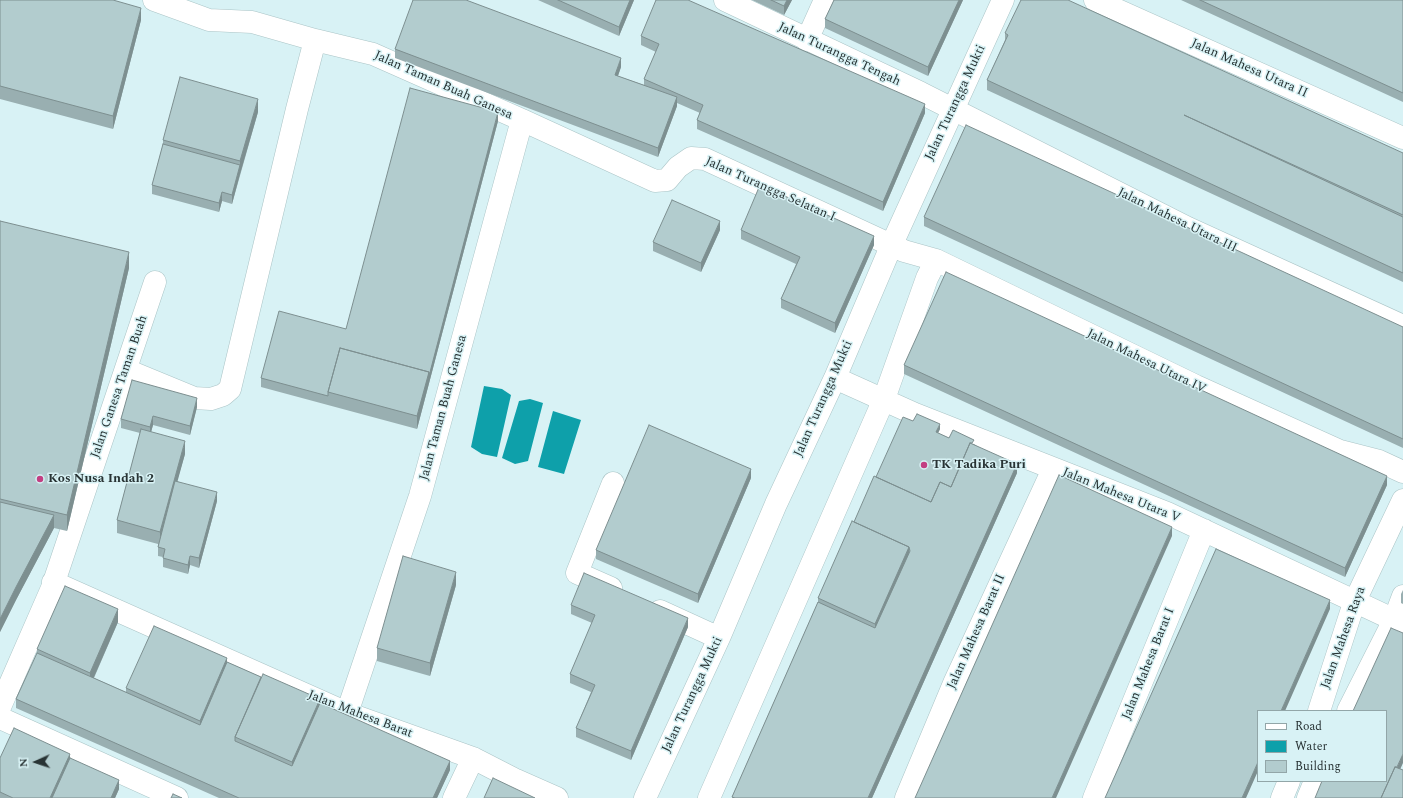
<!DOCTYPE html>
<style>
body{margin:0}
#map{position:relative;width:1403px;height:798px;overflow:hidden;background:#d8f2f5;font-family:Spectral,serif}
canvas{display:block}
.legend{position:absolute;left:1257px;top:710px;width:130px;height:72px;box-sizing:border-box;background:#d8f2f5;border:1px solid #92a6a8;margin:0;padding:5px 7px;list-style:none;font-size:12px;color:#283334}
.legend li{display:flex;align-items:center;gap:8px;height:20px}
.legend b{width:20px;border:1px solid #92a6a8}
.north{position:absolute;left:16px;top:742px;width:40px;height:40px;-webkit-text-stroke:3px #d8f2f5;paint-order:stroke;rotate:267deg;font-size:11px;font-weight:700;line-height:16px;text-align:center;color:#283334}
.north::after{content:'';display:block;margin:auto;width:14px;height:18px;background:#283334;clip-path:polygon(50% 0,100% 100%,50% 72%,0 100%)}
</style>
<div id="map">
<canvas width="1403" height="798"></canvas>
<ul class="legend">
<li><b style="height:5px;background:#fff"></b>Road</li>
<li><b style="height:11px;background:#0ea0aa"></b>Water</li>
<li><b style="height:11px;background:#b2ccce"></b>Building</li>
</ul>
<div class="north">N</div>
</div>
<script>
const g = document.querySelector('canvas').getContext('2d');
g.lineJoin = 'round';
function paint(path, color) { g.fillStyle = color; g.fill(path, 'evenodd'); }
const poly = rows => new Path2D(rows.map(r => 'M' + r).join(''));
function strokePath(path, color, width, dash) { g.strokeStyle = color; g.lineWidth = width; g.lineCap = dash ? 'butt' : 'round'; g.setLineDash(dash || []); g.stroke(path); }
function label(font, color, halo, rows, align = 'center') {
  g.font = font + ' Spectral,serif'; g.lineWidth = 3; g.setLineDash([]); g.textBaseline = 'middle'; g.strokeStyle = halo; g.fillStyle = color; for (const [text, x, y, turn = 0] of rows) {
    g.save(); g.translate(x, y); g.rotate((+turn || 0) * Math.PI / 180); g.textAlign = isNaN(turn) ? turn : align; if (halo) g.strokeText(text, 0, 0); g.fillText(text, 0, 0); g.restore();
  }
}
paint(poly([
 [484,386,502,389,511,395,497,457,482,454,471,447],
 [530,399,543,403,528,461,515,464,502,458,519,401],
 [553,411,581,420,564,474,538,467]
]), '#0ea0aa');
const minor = poly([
 [154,0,209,20,252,22,315,40],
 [725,0,921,93,1188,228,1403,326],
 [1095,0,1403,138],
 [807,40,825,0],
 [522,120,655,181,667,180,678,167,691,158,705,159,904,251,936,260,1196,386,1340,451,1379,461,1403,472],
 [126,370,194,398,211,399,223,395,230,389,297,109,315,40,373,54,522,120,420,496,347,713],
 [835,378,915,414,1167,513,1403,624],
 [53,582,347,713,473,758,514,779,557,798],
 [611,588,577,573,613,483],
 [660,611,719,638],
 [0,707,52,588,155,282],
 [1319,711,1354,603,1403,500],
 [1348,711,1394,620,1403,596],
 [0,718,177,798],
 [454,798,473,758],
 [645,798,719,638,776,504,835,378,892,244,1003,0],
 [709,798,884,399,927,278,936,260],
 [906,798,955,681,1053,469],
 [1094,798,1204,530],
 [1282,798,1289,781],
 [1308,798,1315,781]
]);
strokePath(minor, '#aac4c6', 23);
strokePath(minor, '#fff', 22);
paint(poly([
 [0,0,141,20,113,129,0,99],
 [538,0,634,0,619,36],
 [752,0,792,0,784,15],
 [834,0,963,0,928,76,825,28,825,19],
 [1181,0,1403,0,1403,102],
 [1005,33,1403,153,1403,282,987,90,987,80,1005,40],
 [641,36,925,113,883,211,697,129,697,120,700,113,677,103,677,106,658,157,395,58,395,49,621,67,618,76,644,85,644,79,656,52,641,45],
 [258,112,232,204,222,201,219,212,152,194,152,185,163,144,163,140],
 [498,121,417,429,261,387,261,378,346,329],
 [924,217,1403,327,1403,448,924,226],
 [0,221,129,268,67,531,54,528,16,600,0,632],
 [720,230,701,272,653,251,653,242],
 [741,230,874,245,835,333,781,308,781,299,796,264,741,239],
 [904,365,1387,485,1345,577,904,374],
 [197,407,190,435,153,425,151,432,185,454,177,481,217,501,199,568,190,565,188,574,163,567,163,557,158,556,158,544,117,533,117,520,140,433,121,428,121,419],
 [913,421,940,429,938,433,949,438,974,444,1017,473,872,798,732,798,732,797,818,602,818,598,854,522,876,477],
 [751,478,698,603,596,559,596,550],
 [456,585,430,676,377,661,377,648],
 [1403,590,1403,604,1401,603,1401,594],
 [571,605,688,627,631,760,576,737,576,728,591,692,570,683,570,674,592,623,571,614],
 [118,622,94,678,126,692,126,688,227,662,320,703,450,770,437,798,219,798,16,708,16,699,37,653,37,649],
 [0,758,70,758,119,789,115,798,0,798]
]), '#99afb1');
paint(poly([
 [630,0,634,0,619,36,619,27],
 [787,0,792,0,784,15,784,6],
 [959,0,963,0,928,76,928,67],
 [141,8,141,20,113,129,113,116],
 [621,58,621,67,615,84,615,75],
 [677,97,677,106,658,157,658,148],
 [258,99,258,112,240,174,240,161],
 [925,104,925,113,883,211,883,202],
 [498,112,498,121,417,429,417,416],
 [240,165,240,174,232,204,232,195],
 [222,192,222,201,219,212,219,203],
 [720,221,720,230,701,272,701,263],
 [874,236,874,245,835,333,835,323],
 [129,252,129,268,67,531,67,515],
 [197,398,197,407,190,435,190,426],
 [153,416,153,425,150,436,150,427],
 [940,424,940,429,936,437,936,432],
 [185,441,185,454,160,545,160,532],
 [1017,464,1017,473,872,798,868,798],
 [751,469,751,478,698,603,698,594],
 [1387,476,1387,485,1345,577,1345,568],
 [217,492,217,501,199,568,199,558],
 [54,515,54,528,16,600,0,632,0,619,16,587],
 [1172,527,1172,536,1056,798,1052,798],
 [909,547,909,560,875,637,875,624],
 [190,556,190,565,188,574,188,565],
 [456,572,456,585,430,676,430,663],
 [1330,600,1330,609,1285,711,1281,711],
 [118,609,118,622,90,686,90,673],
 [688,618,688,627,631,760,631,751],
 [227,658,227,671,200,734,200,721],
 [320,699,320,712,292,775,292,762],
 [70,754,70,767,56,798,50,798],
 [1403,754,1403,763,1387,798,1383,798],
 [450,761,450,770,437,798,433,798],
 [1258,762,1258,771,1246,798,1242,798],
 [119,780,119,789,115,798,111,798]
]), '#7d8f90');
const building = poly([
 [0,0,113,0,141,8,113,116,0,86,0,0],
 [413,0,466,0,621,58,615,75,677,97,658,148,395,49,413,0],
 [558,0,630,0,619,27,558,0],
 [656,0,688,0,925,104,883,202,697,120,703,105,644,79,659,44,641,36,656,0],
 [771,0,787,0,784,6,771,0],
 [834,0,959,0,928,67,825,19,834,0],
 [1021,0,1068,0,1403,153,1403,215,1184,115,1403,217,1403,273,987,80,1008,35,1005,33,1021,0],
 [1200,0,1403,0,1403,93,1200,0],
 [180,77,258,99,240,161,163,140,180,77],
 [410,88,498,112,429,376,429,372,340,348,328,392,328,396,261,378,279,311,346,329,410,88],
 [966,125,1403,327,1403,439,924,217,966,125],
 [163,144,240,165,232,195,222,192,219,203,152,185,163,144],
 [760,185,874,236,835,323,781,299,800,257,741,230,760,185],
 [672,200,720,221,701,263,653,242,672,200],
 [0,221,129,252,67,515,0,499,0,221],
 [946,272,1387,476,1345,568,904,365,946,272],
 [340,348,429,372,417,416,328,392,340,348],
 [132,380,197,398,190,426,153,416,150,427,121,419,132,380],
 [917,414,940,424,936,432,949,438,953,430,974,440,972,443,970,443,951,487,940,482,931,502,876,477,903,417,913,421,917,414],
 [649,425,751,469,698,594,596,550,649,425],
 [141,429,185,441,160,532,117,520,141,429],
 [970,443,1017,464,868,798,735,798,732,797,818,602,875,628,910,551,909,547,854,522,874,476,931,502,940,482,951,487,970,443],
 [1059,475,1172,527,1052,798,915,798,1059,475],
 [175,481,217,492,199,558,190,556,188,565,163,558,165,549,158,547,175,481],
 [0,502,54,515,16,587,0,619,0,502],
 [852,521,909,547,875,624,818,598,852,521],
 [1216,549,1330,600,1281,711,1258,711,1258,762,1242,798,1105,798,1216,549],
 [403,556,456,572,430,663,377,648,403,556],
 [584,573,688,618,631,751,576,728,595,685,570,674,595,615,571,605,584,573],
 [65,586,118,609,90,673,37,649,65,586],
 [154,626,227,658,200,721,126,688,154,626],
 [1391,628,1403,633,1403,754,1397,767,1395,767,1381,798,1315,798,1322,781,1386,781,1386,711,1353,711,1391,628],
 [37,653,200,725,227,662,261,677,235,737,235,741,292,766,320,703,450,761,433,798,239,798,16,699,37,653],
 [263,674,320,699,292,762,235,737,263,674],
 [14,728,70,754,50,798,13,798,0,792,0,758,14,728],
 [70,758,119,780,111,798,52,798,70,758],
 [1395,767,1403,770,1403,798,1381,798,1395,767],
 [493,778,535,798,484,798,493,778],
 [173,794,182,798,171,798,173,794]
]);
paint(building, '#b2ccce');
strokePath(building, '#7d8f90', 1);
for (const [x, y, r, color] of [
 [924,465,4,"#c33e82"],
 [40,479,4,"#c33e82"]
]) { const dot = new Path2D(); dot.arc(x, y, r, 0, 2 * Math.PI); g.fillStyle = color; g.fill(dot); strokePath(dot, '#d8f2f5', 1.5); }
label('13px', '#283334', '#d8f2f5', [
 ["Jalan Turangga Tengah",839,55,25],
 ["Jalan Mahesa Utara II",1249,69,24],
 ["Jalan Taman Buah Ganesa",443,86,24],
 ["Jalan Turangga Mukti",956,103,-65],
 ["Jalan Turangga Selatan I",770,190,24],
 ["Jalan Mahesa Utara III",1177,221,26],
 ["Jalan Mahesa Utara IV",1146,362,26],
 ["Jalan Ganesa Taman Buah",120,387,-71],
 ["Jalan Turangga Mukti",824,399,-66],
 ["Jalan Taman Buah Ganesa",444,408,-75],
 ["Jalan Mahesa Utara V",1121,496,22],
 ["Jalan Mahesa Barat II",977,632,-66],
 ["Jalan Mahesa Raya",1344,638,-70],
 ["Jalan Mahesa Barat I",1149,664,-68],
 ["Jalan Turangga Mukti",693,695,-65],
 ["Jalan Mahesa Barat",360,715,21]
]);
label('bold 13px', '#283334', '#d8f2f5', [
 ["TK Tadika Puri",932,465],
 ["Kos Nusa Indah 2",48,479]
], 'left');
</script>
